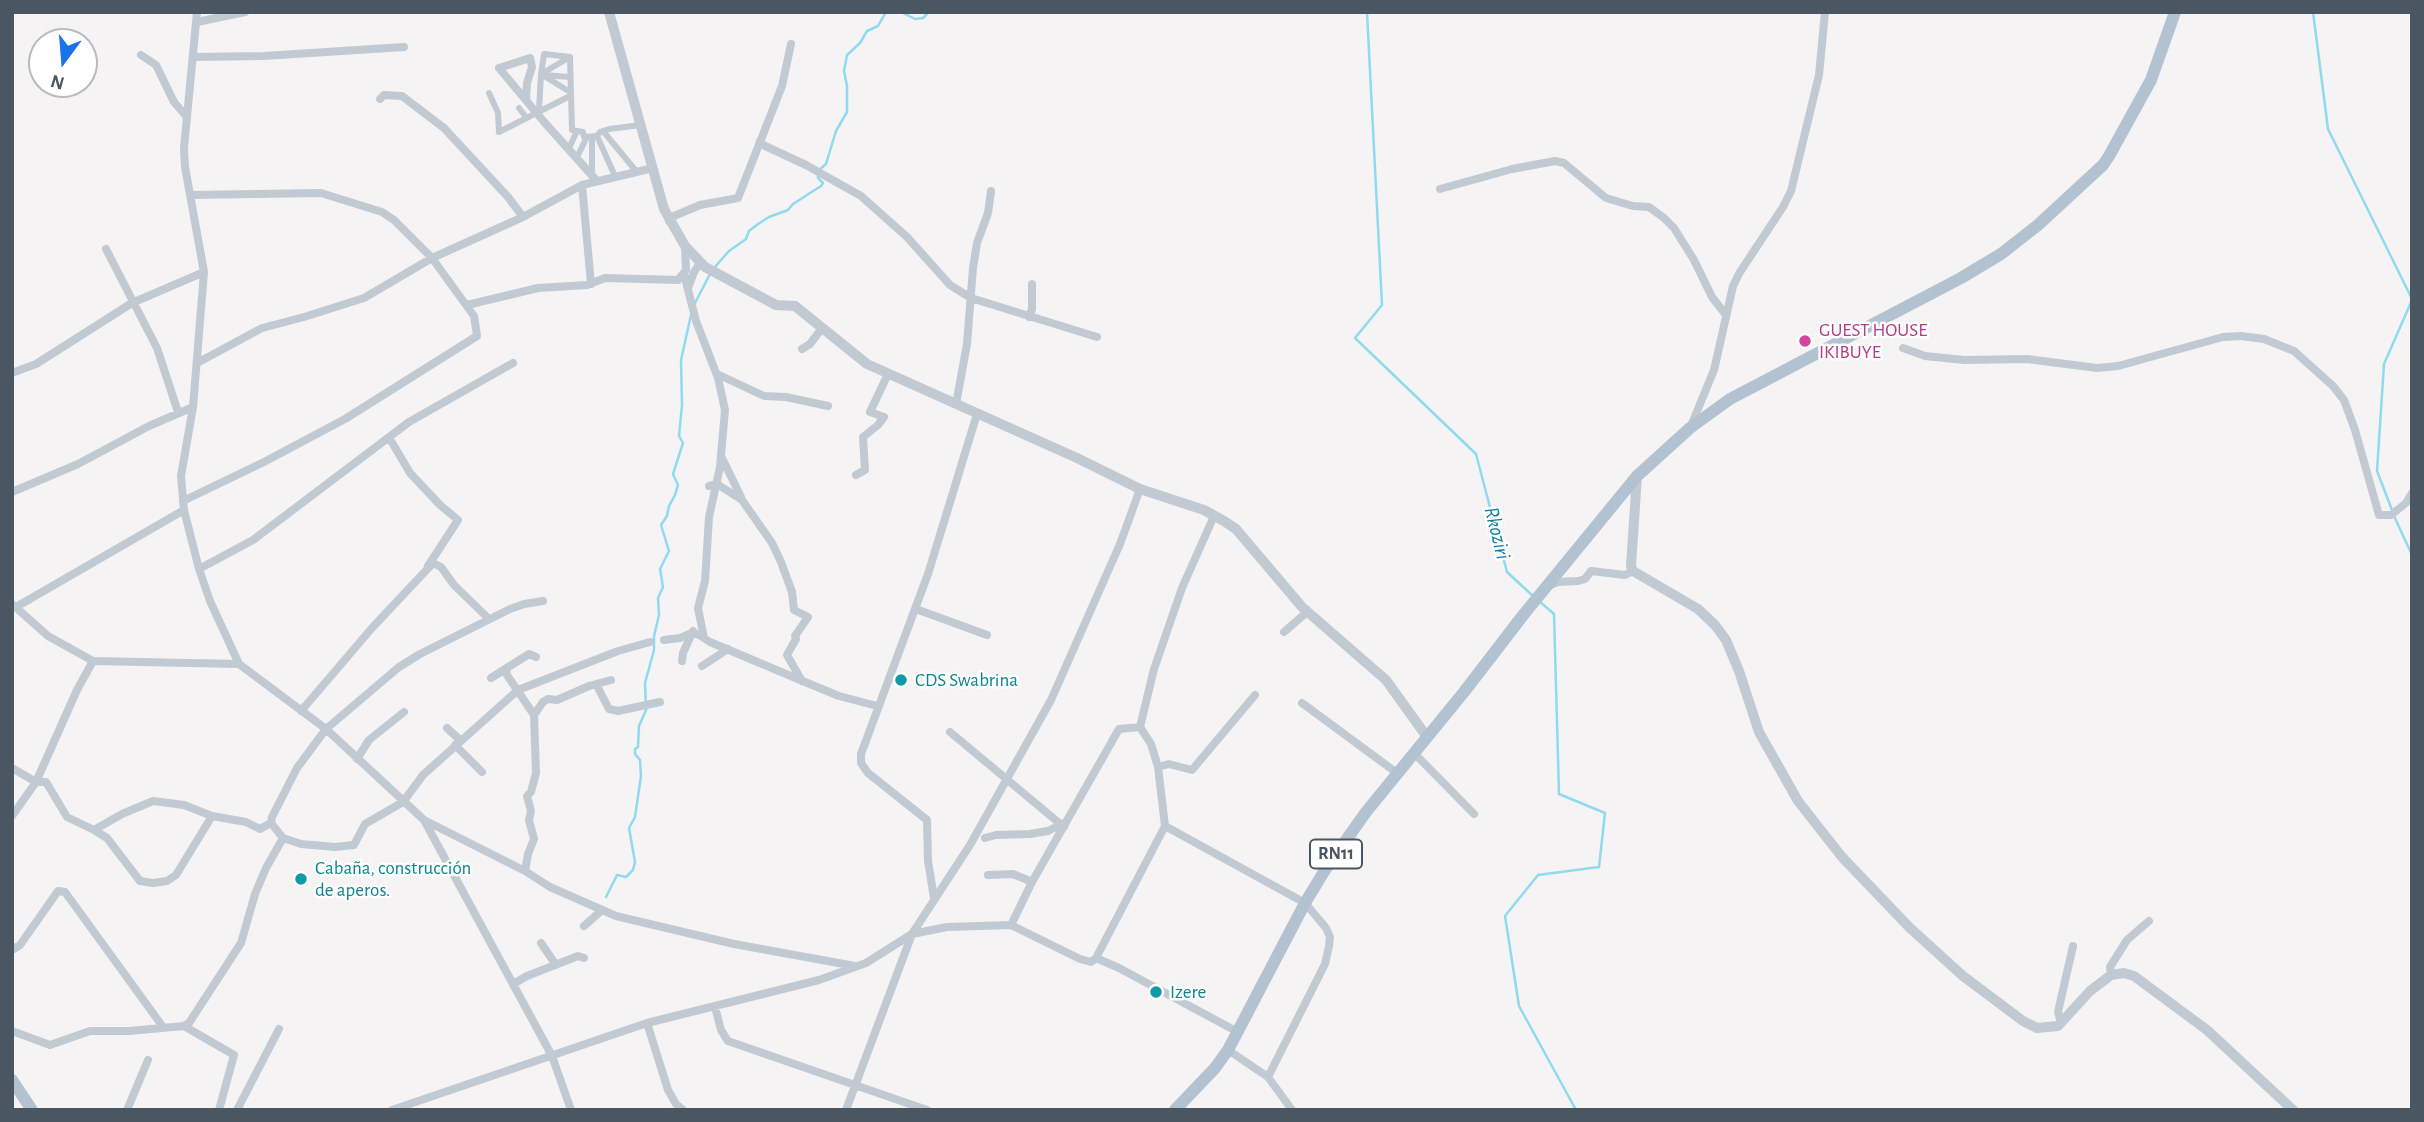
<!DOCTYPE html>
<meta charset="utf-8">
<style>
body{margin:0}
#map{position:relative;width:2424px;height:1122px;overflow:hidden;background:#f5f3f3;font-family:"Alegreya Sans",sans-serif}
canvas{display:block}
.frame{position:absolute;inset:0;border:14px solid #4a5661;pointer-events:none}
.north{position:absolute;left:28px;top:28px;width:70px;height:70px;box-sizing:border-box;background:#fff;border:2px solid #b7bbc0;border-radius:50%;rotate:196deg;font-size:19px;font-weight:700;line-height:28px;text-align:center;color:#4a5661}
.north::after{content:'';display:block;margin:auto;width:24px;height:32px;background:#1a73e8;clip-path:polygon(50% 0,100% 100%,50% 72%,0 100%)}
</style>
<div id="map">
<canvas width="2424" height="1122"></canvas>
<div class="frame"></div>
<div class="north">N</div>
</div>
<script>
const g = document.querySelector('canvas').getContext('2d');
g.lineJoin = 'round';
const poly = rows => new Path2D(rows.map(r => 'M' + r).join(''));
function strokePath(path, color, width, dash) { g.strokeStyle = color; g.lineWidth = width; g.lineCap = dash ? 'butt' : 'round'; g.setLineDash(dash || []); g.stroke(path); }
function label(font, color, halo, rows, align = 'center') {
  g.font = font + ' "Alegreya Sans",sans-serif'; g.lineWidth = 5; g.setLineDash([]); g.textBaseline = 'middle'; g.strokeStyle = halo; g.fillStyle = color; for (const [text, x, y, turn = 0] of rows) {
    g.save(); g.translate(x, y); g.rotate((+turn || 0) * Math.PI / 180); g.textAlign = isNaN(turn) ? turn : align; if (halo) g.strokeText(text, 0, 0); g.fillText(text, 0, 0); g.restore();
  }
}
strokePath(poly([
 [901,12,915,19,923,18,929,12],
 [1367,12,1382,305,1355,338,1476,454,1507,572,1534,597],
 [2313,12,2328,129,2412,299],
 [714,268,729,251,746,239,749,231,758,224,769,217,788,210,793,204,821,186,823,183,818,178,818,171,826,164,836,131,847,112,847,86,844,71,847,55,860,43,867,31,878,26,886,12],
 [694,305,710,274],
 [2392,510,2377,471,2384,364,2412,300],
 [2394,516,2412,555],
 [1539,601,1554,614,1559,794,1605,813,1599,867,1538,875,1505,916,1519,1006,1576,1110],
 [606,897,617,875,626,877,633,870,635,862,629,828,635,817,641,776,640,760,635,754,635,749,638,747,639,726,646,710,645,683,654,650,654,636,659,615,658,598,663,587,660,569,669,551,661,525,667,516,669,506,675,495,678,485,673,474,683,443,679,436,682,405,681,360,691,315]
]), '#90daee', 2.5);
strokePath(poly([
 [570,57,541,74,544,54,570,57,572,130,583,132,584,137,597,136,600,132,609,129,641,125],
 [544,75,570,77],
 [489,93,498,113,499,132,570,96],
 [519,108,526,117],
 [539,110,541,74,570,92],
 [603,131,636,171],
 [597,136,615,176],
 [592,137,592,175],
 [569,148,577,131],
 [577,157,587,137]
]), '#c1cad2', 6);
strokePath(poly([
 [197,12,184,148,185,167,204,272,193,407,181,476,184,510,199,569,210,601,239,664],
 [197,22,245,12],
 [141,55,156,65,174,102,186,116],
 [193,57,264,56,404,47],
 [380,99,384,95,402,96,444,128,508,197,523,217],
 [526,100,527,83,532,67,530,58,499,68,545,123,597,181],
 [760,141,763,145,806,165,861,196,907,237,950,285,971,298,1097,337],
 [582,185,591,284],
 [1440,189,1512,169,1555,161,1564,163,1606,198,1633,206,1649,207,1664,218,1674,228,1694,260,1712,297,1726,315],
 [669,221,674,216,700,205,738,198,782,86,791,44],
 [106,249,157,348,178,412],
 [684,274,696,321,718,378,725,410,720,467,709,517,705,581,698,608,704,638],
 [688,288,694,272,700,263],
 [467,305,538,288,587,285,605,278,678,280,686,270,685,246],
 [1029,317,1032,309,1032,284],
 [1903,348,1925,356,1964,360,2027,359,2097,368,2118,366,2223,337,2241,336,2264,339,2294,351,2333,386,2344,400,2355,430,2379,515,2391,515,2406,503,2412,493],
 [802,349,810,344,822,328],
 [197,363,262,328,304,317,364,298,432,258,523,217,582,185,653,168],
 [12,373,36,364,132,303,204,272],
 [717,374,764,396,786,397,828,406],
 [956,404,967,344,973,268,977,243,988,213,991,191],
 [1691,426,1714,370,1733,286,1740,272,1783,207,1791,191,1819,75,1825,12],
 [390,439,410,473,440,505,458,520,428,566],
 [722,458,741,497],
 [856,475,865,470,863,437,878,425,884,417,870,412,888,374],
 [709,486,717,484,742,500,772,543,781,562,792,592,794,610,808,617,795,636,796,639,787,655,802,681],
 [12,492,78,464,149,426,193,407],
 [183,501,264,462,345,419,477,336,474,316,432,258,394,220,382,212,321,193,190,195],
 [199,569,253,540,409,422,513,363],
 [1548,586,1558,582,1578,581,1585,579,1591,571,1625,575,1633,571],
 [543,601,524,604,510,609,420,654,399,667,326,729,297,768,272,817,271,823,283,838,301,844,335,847,354,845,365,824,403,802,423,775,518,690,618,651,650,642],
 [12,604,48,636,93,661,239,664,326,729,424,820,552,1056,571,1110],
 [16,607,184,510],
 [916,609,987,635],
 [1284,632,1307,612],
 [664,640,680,638,692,633,699,635,710,642,805,682,839,696,877,706],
 [682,661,683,653,693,631],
 [702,666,728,649],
 [506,669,507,675,534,715,536,773,531,792,527,796,531,811,529,820,534,839,528,854,525,871],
 [491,678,529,654,536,657],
 [596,684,609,709,618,711,660,702],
 [1302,703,1397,773],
 [301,711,372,628,433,563,441,567,454,585,489,619],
 [534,715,543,702,548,699,557,700,589,686,611,680],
 [1140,727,1151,744,1158,767,1165,826],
 [447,728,460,740],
 [950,732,1064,827],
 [455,745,482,772],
 [1414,753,1474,814],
 [357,759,369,740,404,712],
 [1158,767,1169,764,1192,770,1255,695],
 [12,768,36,782,46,782,67,817,94,830,122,814,153,801,184,805,212,816,246,822,260,829,271,823],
 [12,816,36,782,77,690,93,661],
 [424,820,525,871,550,887,616,916,734,944,855,966],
 [94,830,107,838,140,881,153,883,167,881,176,875,212,816],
 [985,838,996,835,1030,834,1048,831,1062,824],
 [988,875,1013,874,1032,882],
 [934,898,928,861,927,820,868,773,861,763,861,754,928,574,977,414],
 [1011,925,1032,882,1119,729,1140,727,1154,669,1182,588,1214,516],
 [584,926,601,911],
 [541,943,556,965],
 [12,950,20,945,58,891,65,892,163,1027],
 [1096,958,1165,826,1305,903,1326,928,1330,937,1329,946,1325,964,1268,1077],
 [2111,975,2110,967,2127,940,2149,921],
 [513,984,527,976,578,956,584,958],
 [715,1007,721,1030,728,1041,927,1110],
 [647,1023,668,1090,676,1104,683,1110],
 [2061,1023,2058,1012,2073,946],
 [184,1026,234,1055,219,1110],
 [12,1031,50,1045,90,1031,129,1031,184,1026,189,1023,241,943,255,894,266,868,283,838],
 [1228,1050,1268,1077,1292,1110],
 [127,1110,148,1060],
 [237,1110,279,1029],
 [392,1110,647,1023,819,980,866,963,912,934,947,927,1011,925,1080,959,1091,962,1096,958,1119,968,1236,1031],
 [846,1110,912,934,970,845,1051,700,1120,544,1140,489]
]), '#c1cad2', 8);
strokePath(poly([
 [609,12,664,209,685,246,705,267,776,305,795,306,867,364,1077,458,1140,489,1204,510,1224,521,1236,529,1302,607,1386,680,1427,737],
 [1637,476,1631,566,1633,571,1698,609,1715,625,1726,640,1739,671,1759,732,1798,801,1842,857,1910,928,1963,976,2023,1021,2037,1028,2058,1026,2090,991,2111,975,2124,973,2134,976,2207,1030,2293,1110]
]), '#c1cad2', 10);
strokePath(poly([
 [12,1080,32,1110],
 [1175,1110,1215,1068,1228,1050,1305,903,1325,870,1366,812,1464,692,1524,614,1637,476,1690,428,1730,399,1961,278,2001,254,2038,225,2103,165,2109,156,2151,80,2175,12]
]), '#b3c2d1', 12);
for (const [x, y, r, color] of [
 [1805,341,7,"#d1479c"],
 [901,680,7,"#0f9aa8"],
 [301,879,7,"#0f9aa8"],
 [1156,992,7,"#0f9aa8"]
]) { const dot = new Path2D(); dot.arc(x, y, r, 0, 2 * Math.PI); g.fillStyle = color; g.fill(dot); strokePath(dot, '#fff', 2.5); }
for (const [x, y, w] of [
 [1336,854,52]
]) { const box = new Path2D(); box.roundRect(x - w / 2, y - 14.5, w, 29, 5); g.fillStyle = '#fff'; g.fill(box); strokePath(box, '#4a5661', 2); }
label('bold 18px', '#4a5661', null, [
 ["RN11",1336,854]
]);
label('19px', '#b23c85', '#fff', [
 ["GUEST HOUSE",1819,330],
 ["IKIBUYE",1819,352]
], 'left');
label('19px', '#0d838f', '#fff', [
 ["CDS Swabrina",915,680],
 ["Cabaña, construcción",315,868],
 ["de aperos.",315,890],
 ["Izere",1170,992]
], 'left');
label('italic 21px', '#0c7c9b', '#fff', [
 ["Rkoziri",1497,533,76]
]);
</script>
